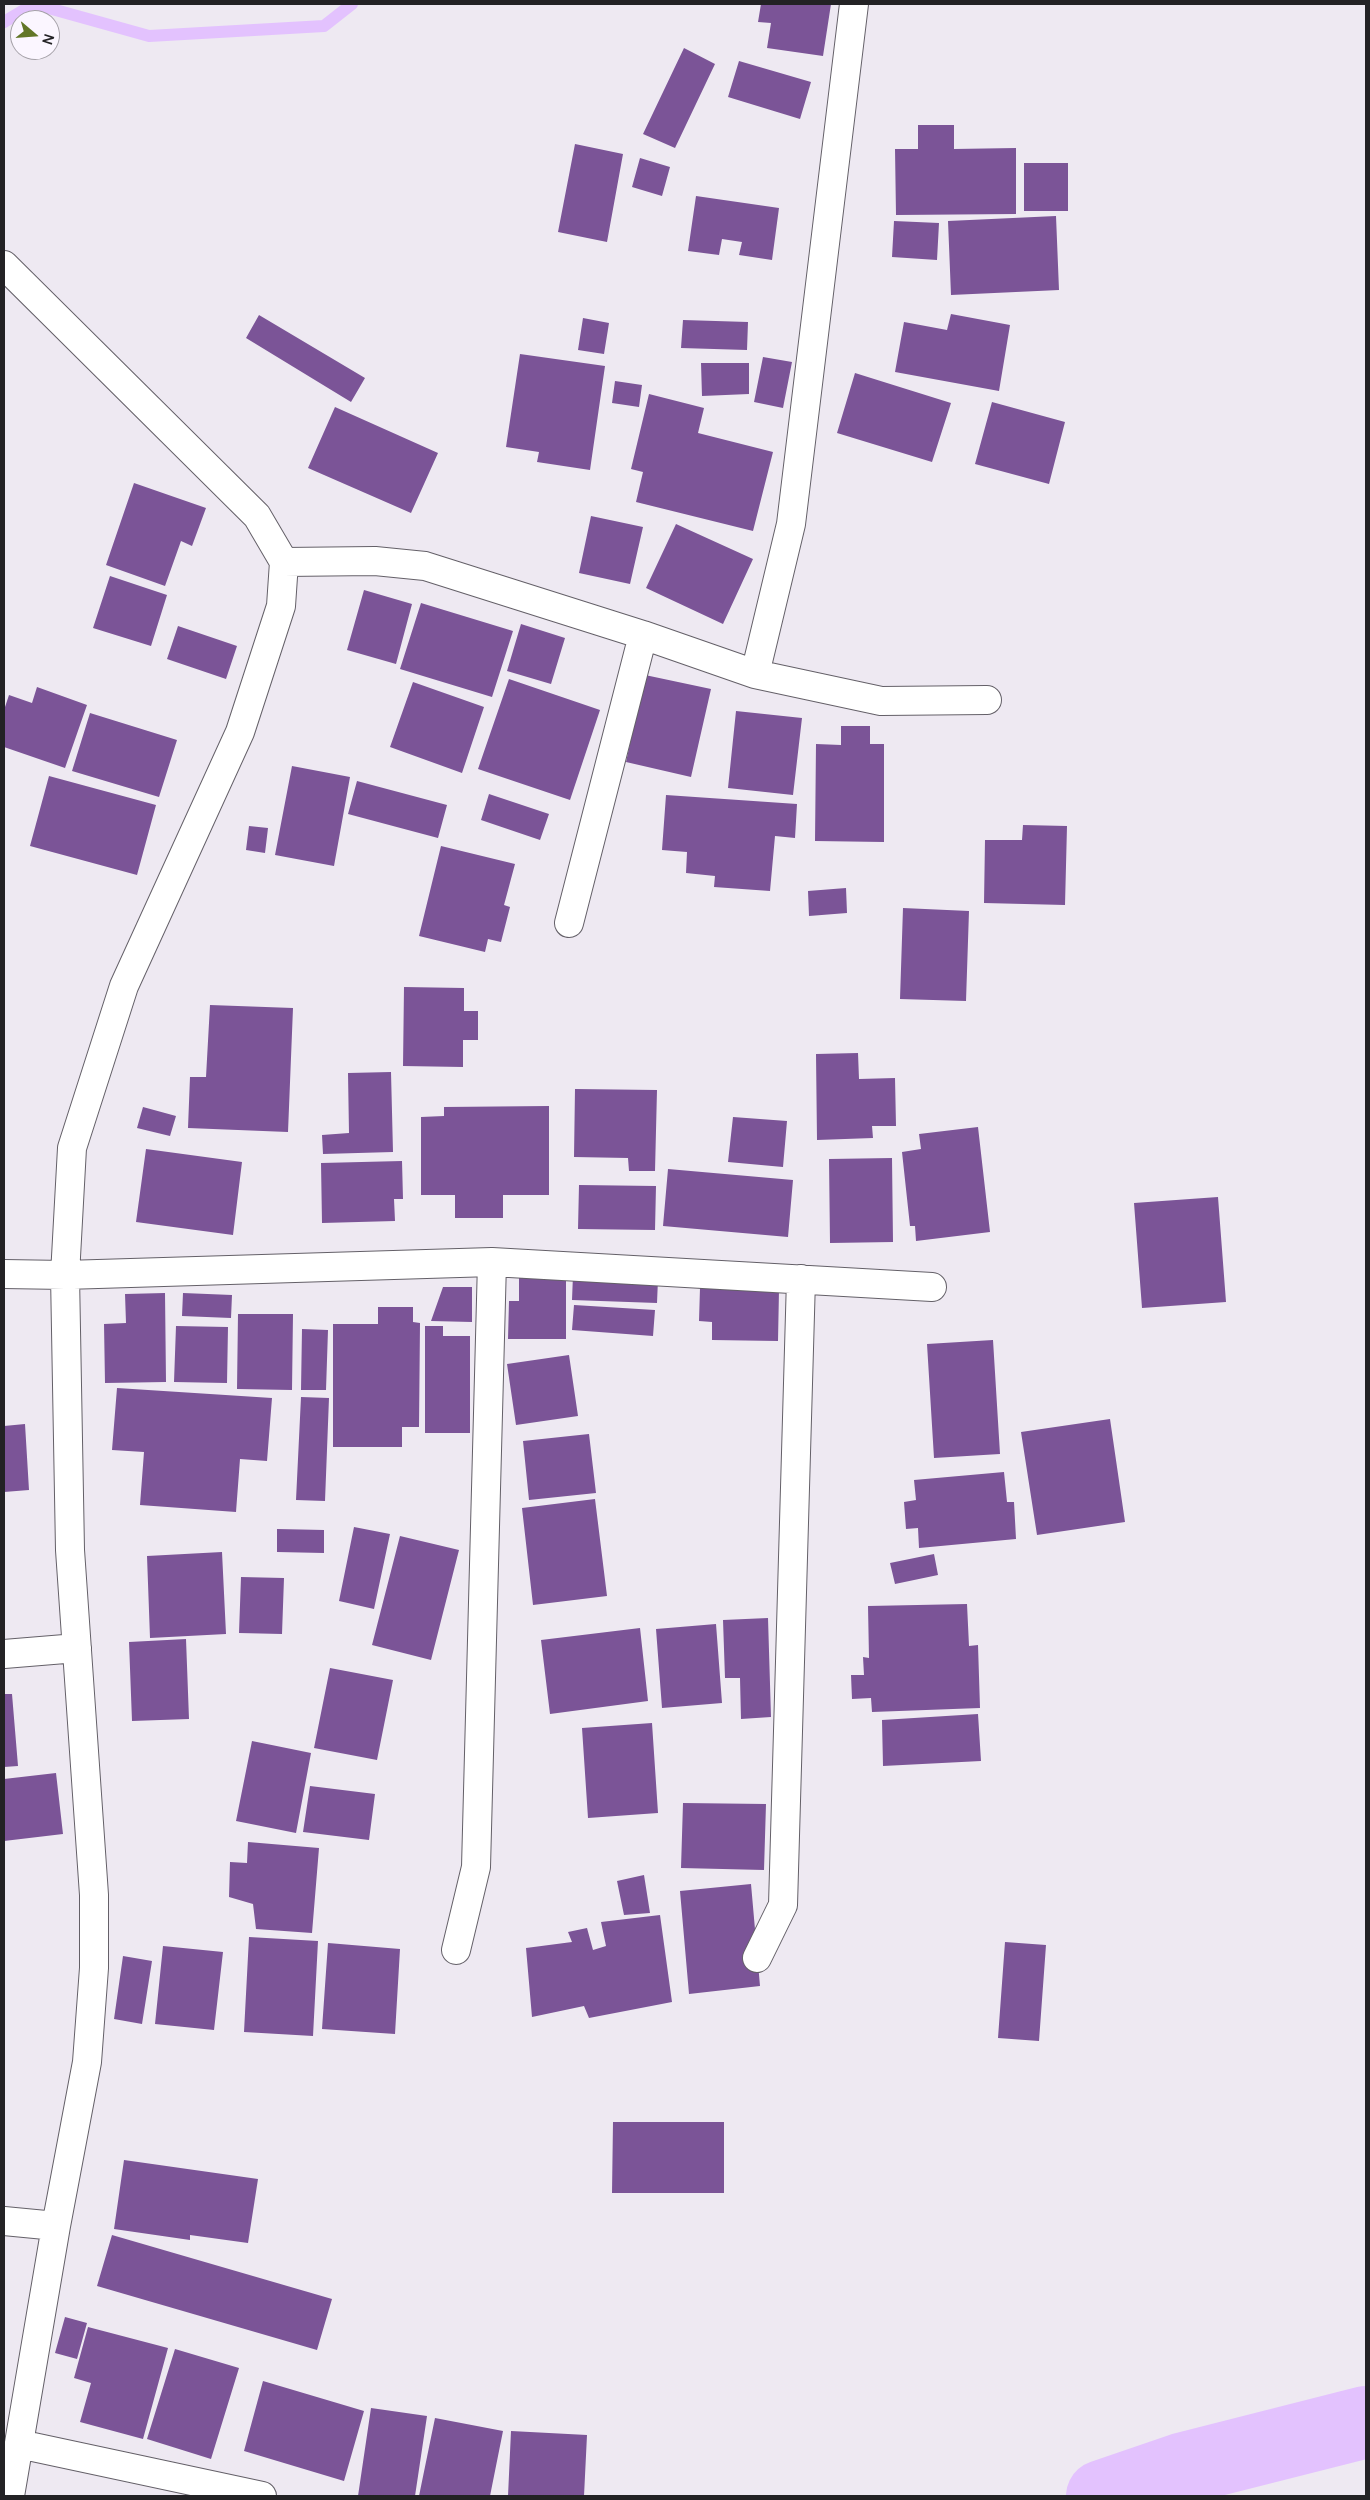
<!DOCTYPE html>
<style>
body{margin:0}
#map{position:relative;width:1370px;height:2500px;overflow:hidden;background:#eee9f2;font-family:Manrope,sans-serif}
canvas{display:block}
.frame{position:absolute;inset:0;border:5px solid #232225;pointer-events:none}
.north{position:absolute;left:10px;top:10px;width:50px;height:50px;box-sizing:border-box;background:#fbf6ff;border:1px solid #a5a1a8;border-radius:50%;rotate:108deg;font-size:14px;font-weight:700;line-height:20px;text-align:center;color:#232225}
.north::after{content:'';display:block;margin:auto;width:18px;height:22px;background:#627627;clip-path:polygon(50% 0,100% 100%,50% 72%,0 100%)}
</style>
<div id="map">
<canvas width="1370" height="2500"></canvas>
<div class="frame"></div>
<div class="north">N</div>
</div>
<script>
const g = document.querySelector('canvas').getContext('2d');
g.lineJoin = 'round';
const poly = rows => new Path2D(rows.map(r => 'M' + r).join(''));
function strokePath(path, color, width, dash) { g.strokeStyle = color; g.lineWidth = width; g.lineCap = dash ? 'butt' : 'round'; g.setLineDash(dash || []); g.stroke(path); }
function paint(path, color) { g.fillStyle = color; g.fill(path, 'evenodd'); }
strokePath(poly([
 [4,22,34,4,149,36,324,26,352,4]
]), '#e3c2fe', 12);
strokePath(poly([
 [1102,2496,1181,2469,1366,2422]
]), '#e3c2fe', 72);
paint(poly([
 [761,4,831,4,823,56,767,48,771,23,758,22],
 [684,48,715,64,675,148,643,134],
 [739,61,811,82,800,119,728,97],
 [918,125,954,125,954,149,1016,148,1016,214,896,215,895,149,918,149],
 [575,144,623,154,607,242,558,232],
 [640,158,670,167,662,196,632,187],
 [1024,163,1068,163,1068,211,1024,211],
 [696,196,779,208,772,260,739,255,742,242,722,239,719,255,688,251],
 [1056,216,1059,290,951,295,948,221],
 [894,221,939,223,937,260,892,257],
 [951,314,1010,325,999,391,895,372,904,322,947,330],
 [259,315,365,378,351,402,246,338],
 [583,318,609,323,604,354,578,350],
 [683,320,748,322,747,350,681,348],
 [520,354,605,366,590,470,537,462,539,452,506,447],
 [763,357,792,362,783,408,754,402],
 [701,363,749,363,749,394,702,396],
 [855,373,951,403,932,462,837,433],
 [615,381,642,385,639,407,612,403],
 [649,394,704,408,698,433,773,452,753,531,636,502,643,472,631,469],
 [992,402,1065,422,1049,484,975,464],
 [335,407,438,453,411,513,308,468],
 [134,483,206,508,192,546,181,541,165,586,106,565],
 [591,516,643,527,630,584,579,573],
 [676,524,753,559,723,624,646,588],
 [110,576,167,595,151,646,93,628],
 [364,590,412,604,396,664,347,650],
 [421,603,513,631,492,697,400,669],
 [521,624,565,638,551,684,507,671],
 [178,626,237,646,226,679,167,659],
 [645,675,711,689,691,777,626,762],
 [509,679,600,710,570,800,478,769],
 [413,682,484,707,462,773,390,747],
 [37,687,87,705,65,768,4,747,4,710,9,695,32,703],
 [736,711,802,718,793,795,728,788],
 [90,713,177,740,159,797,72,771],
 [841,726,870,726,870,744,884,744,884,842,815,841,816,744,841,745],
 [292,766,350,777,334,866,275,855],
 [49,776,156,805,137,875,30,846],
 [357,781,447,805,438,838,348,814],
 [489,794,549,814,540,840,481,820],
 [666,795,797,804,795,838,775,836,770,891,714,887,715,876,686,873,687,852,662,850],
 [1023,825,1067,826,1065,905,984,903,985,840,1022,840],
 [249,826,268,828,265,853,246,850],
 [441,846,515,864,504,905,510,907,501,942,488,939,485,952,419,936],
 [846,888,847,913,809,916,808,891],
 [903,908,969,911,966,1001,900,999],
 [404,987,464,988,464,1011,478,1011,478,1040,463,1040,463,1067,403,1066],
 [210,1005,293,1008,288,1132,188,1128,190,1077,206,1077],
 [858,1053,859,1079,895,1078,896,1126,872,1126,873,1138,817,1140,816,1054],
 [391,1072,393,1152,323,1154,322,1135,349,1133,348,1073],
 [575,1089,657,1090,655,1171,629,1171,628,1158,574,1157],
 [549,1106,549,1195,503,1195,503,1218,455,1218,455,1195,421,1195,421,1117,444,1116,444,1107],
 [143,1107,176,1116,170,1136,137,1128],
 [733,1117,787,1121,783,1167,728,1162],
 [978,1127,990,1232,916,1241,915,1226,910,1226,902,1152,921,1149,919,1134],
 [146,1149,242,1162,233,1235,136,1222],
 [892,1158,893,1242,830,1243,829,1159],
 [402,1161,403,1199,394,1199,395,1221,322,1223,321,1163],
 [668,1169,793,1180,788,1237,663,1226],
 [579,1185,656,1186,655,1230,578,1229],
 [1218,1197,1226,1302,1142,1308,1134,1203],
 [519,1275,566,1276,566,1339,508,1339,509,1301,519,1301],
 [573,1275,658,1279,657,1303,572,1300],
 [443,1287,472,1287,472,1322,431,1321],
 [700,1288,779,1290,778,1341,712,1340,712,1322,699,1321],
 [165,1293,166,1382,105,1383,104,1324,126,1323,125,1294],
 [183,1293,232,1295,231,1318,182,1316],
 [574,1305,655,1310,653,1336,572,1330],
 [378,1307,413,1307,413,1322,420,1323,419,1427,402,1427,402,1447,333,1447,333,1324,378,1324],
 [238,1314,293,1314,292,1390,237,1389],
 [176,1326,228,1327,227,1383,174,1382],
 [425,1326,443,1326,443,1336,470,1336,470,1433,425,1433],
 [302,1329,328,1330,326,1390,301,1390],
 [993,1340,1000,1454,934,1458,927,1344],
 [569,1355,578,1416,516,1425,507,1364],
 [117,1388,272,1398,267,1461,240,1459,236,1512,140,1505,144,1452,112,1450],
 [301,1397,329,1398,325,1501,296,1500],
 [1110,1419,1125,1522,1037,1535,1021,1432],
 [25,1424,29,1490,4,1492,4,1426],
 [589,1434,596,1493,529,1500,523,1441],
 [1004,1472,1007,1502,1014,1502,1016,1539,919,1548,918,1528,906,1529,904,1502,916,1500,914,1480],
 [595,1499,607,1596,533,1605,522,1508],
 [354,1527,390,1534,374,1609,339,1601],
 [277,1529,324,1530,324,1553,277,1552],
 [400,1536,459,1550,431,1660,372,1645],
 [222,1552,226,1634,150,1638,147,1556],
 [934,1554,938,1575,895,1584,890,1563],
 [241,1577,284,1578,282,1634,239,1633],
 [967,1604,969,1646,978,1645,980,1708,872,1712,871,1698,852,1699,851,1675,864,1675,863,1657,869,1658,868,1606],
 [768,1618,771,1717,741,1719,740,1678,725,1678,723,1620],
 [716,1624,722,1703,662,1708,656,1629],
 [640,1628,648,1701,550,1714,541,1640],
 [186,1639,189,1719,132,1721,129,1642],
 [330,1668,393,1680,377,1760,314,1748],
 [4,1694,12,1694,18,1766,4,1767],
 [978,1714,981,1761,883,1766,882,1720],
 [652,1723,658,1813,588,1818,582,1728],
 [252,1741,311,1753,296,1833,236,1821],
 [56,1773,63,1834,4,1841,4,1779],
 [310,1786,375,1794,369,1840,303,1832],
 [683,1803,766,1804,764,1870,681,1868],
 [248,1842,319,1848,312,1933,256,1929,253,1904,229,1897,230,1862,247,1863],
 [644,1875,650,1913,624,1915,617,1881],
 [751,1884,760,1986,689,1994,680,1891],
 [660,1915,672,2002,589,2018,584,2006,532,2017,526,1948,572,1942,568,1932,587,1928,593,1950,606,1946,601,1922],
 [249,1937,318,1941,313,2036,244,2032],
 [1005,1942,1046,1945,1039,2041,998,2038],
 [328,1943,400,1949,395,2034,322,2029],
 [163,1946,223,1952,214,2030,155,2024],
 [123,1956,152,1961,142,2024,114,2019],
 [613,2122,724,2122,724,2193,612,2193],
 [124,2160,258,2179,248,2243,190,2235,190,2240,114,2229],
 [112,2235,332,2299,317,2350,97,2286],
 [65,2317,87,2323,77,2359,55,2353],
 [88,2327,168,2348,143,2439,80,2422,91,2383,74,2378],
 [175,2349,239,2368,211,2459,147,2439],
 [263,2381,364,2411,344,2481,244,2451],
 [371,2408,427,2416,415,2496,358,2496],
 [435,2418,503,2431,490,2496,419,2496],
 [511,2431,587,2435,584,2496,508,2496]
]), '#7b5497');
const street = poly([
 [4,265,257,516,284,562,281,606,240,732,124,986,72,1148,65,1275,70,1550,94,1895,94,1968,87,2062,56,2226,10,2496],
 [284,562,375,561,425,566,643,635,755,674,881,701,987,700],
 [755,674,791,524,854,4],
 [569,923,643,635],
 [4,1274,65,1275,492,1262,932,1287],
 [4,1654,77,1648],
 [456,1950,476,1867,492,1262],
 [757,1958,783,1905,801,1279],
 [4,2221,56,2226],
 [19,2444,262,2496]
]);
strokePath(street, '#646068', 30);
strokePath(street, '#fff', 28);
</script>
